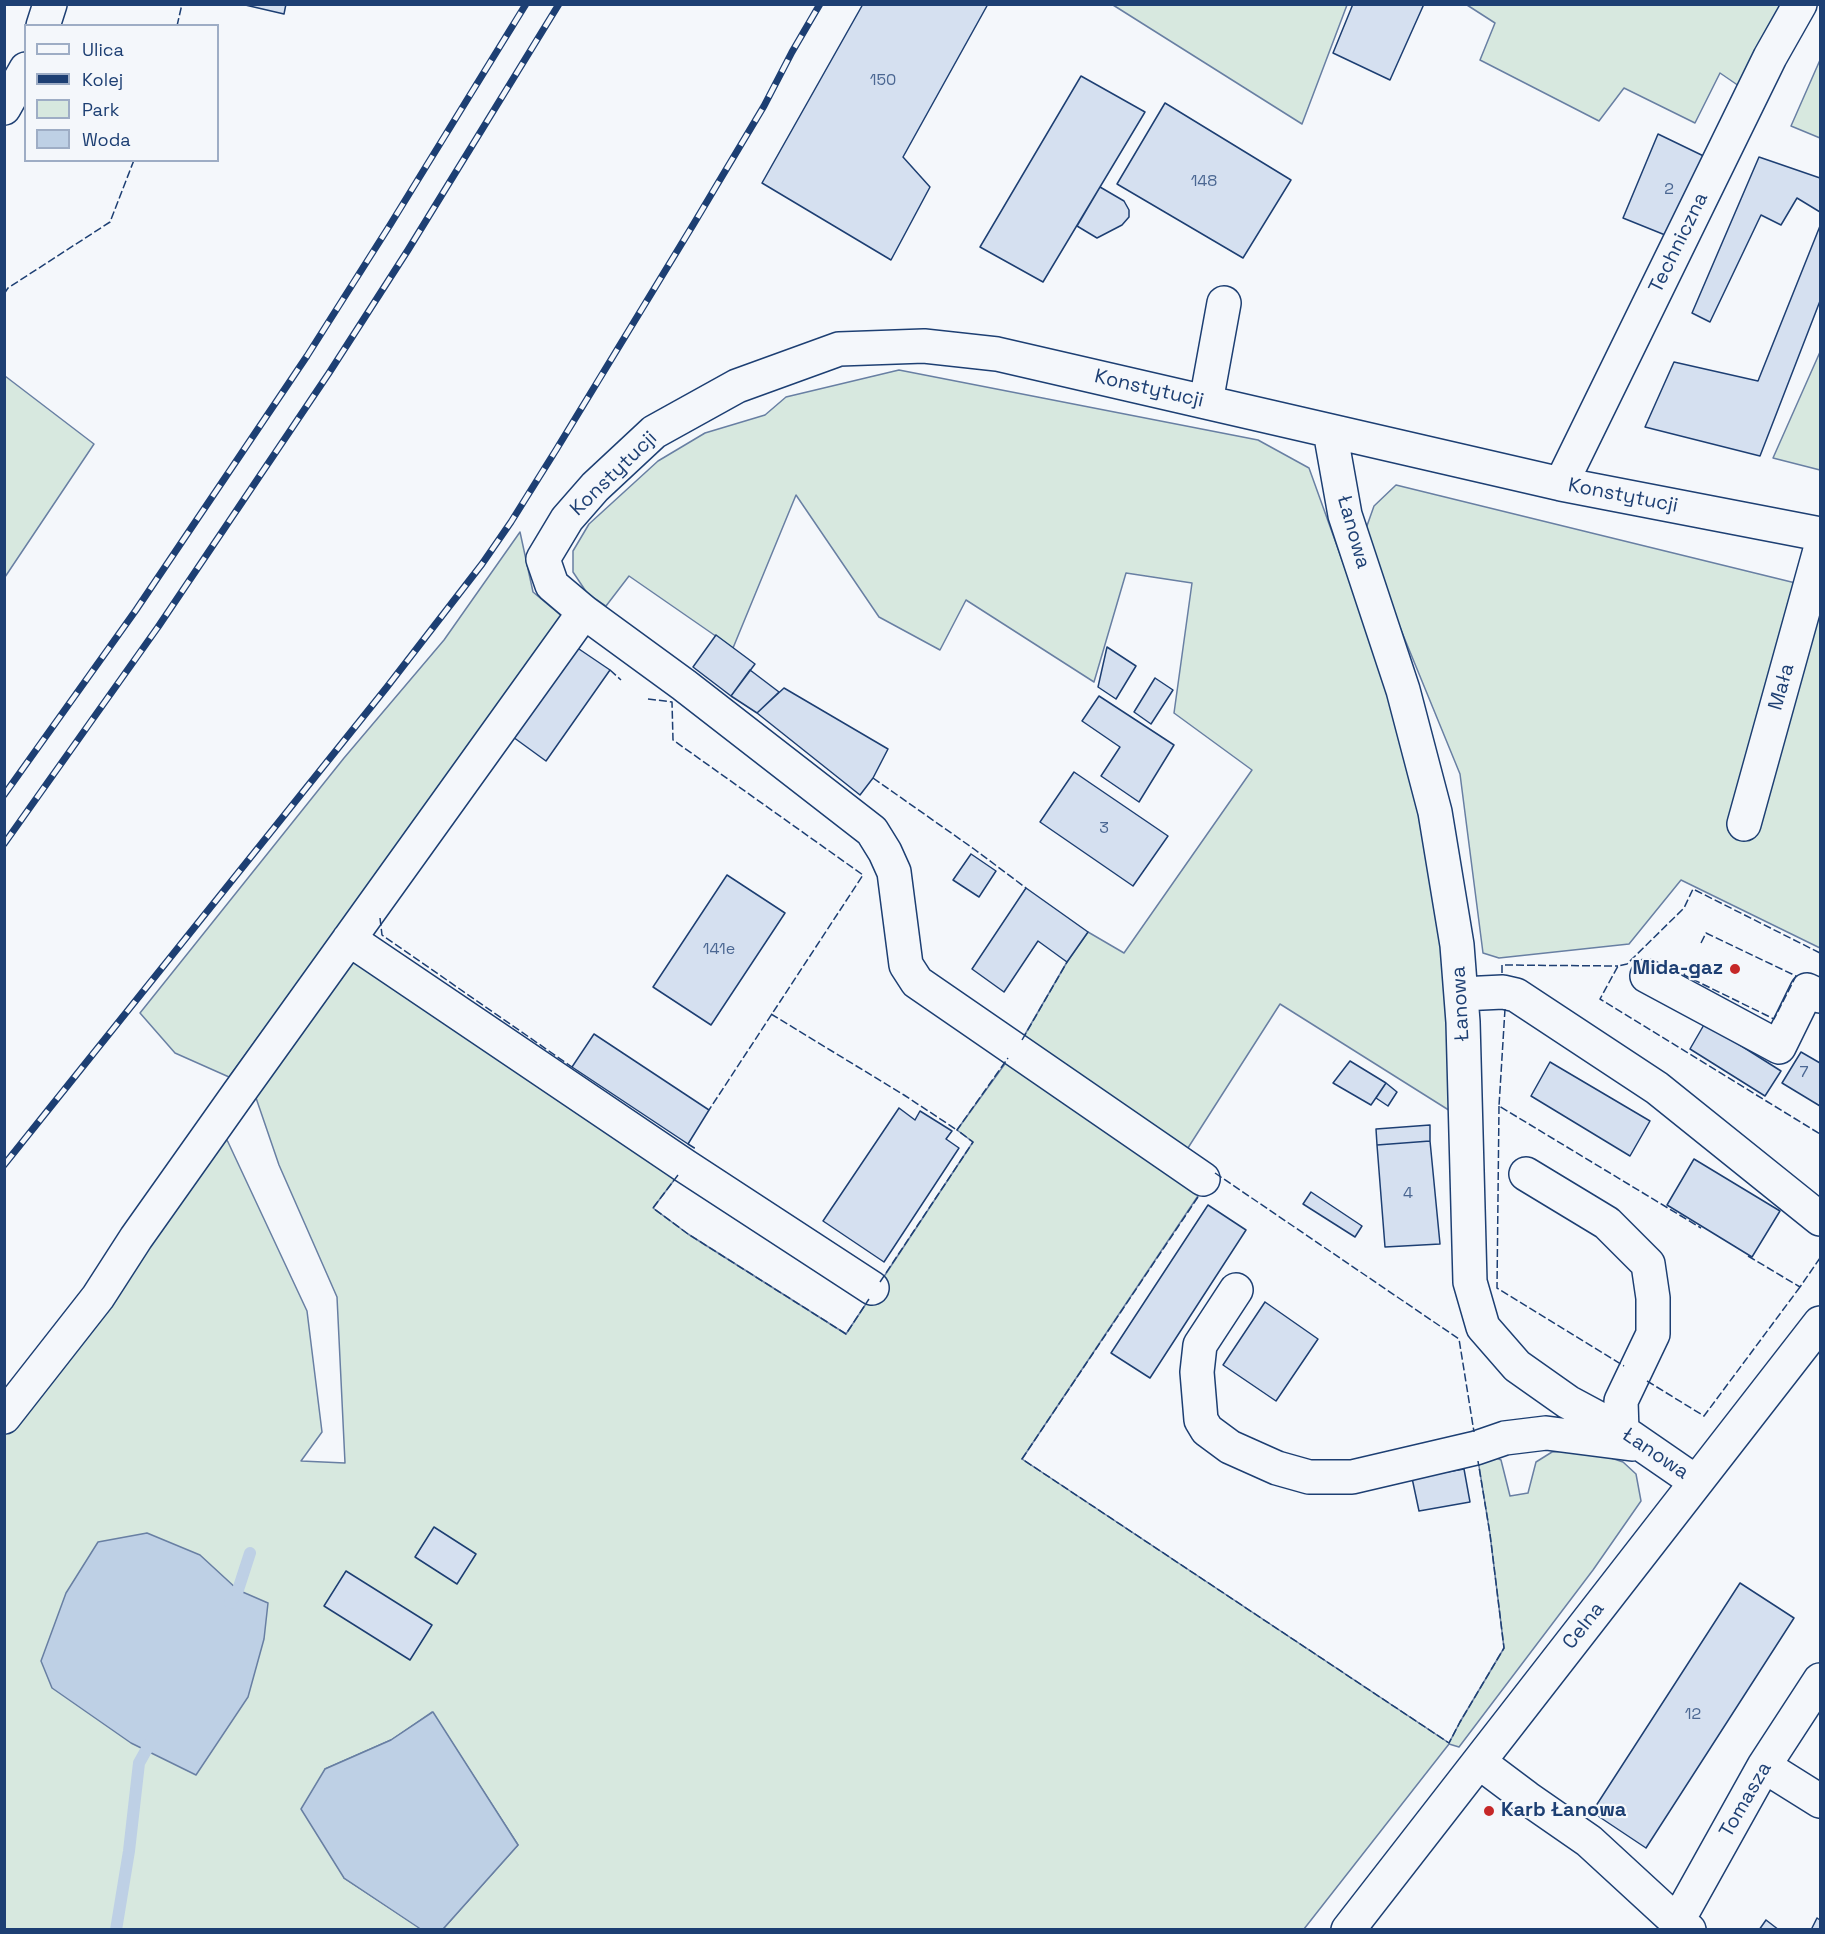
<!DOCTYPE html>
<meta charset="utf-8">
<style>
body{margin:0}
#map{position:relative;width:1825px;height:1934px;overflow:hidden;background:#f4f7fb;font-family:"Space Grotesk",sans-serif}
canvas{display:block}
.frame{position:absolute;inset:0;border:6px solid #1d3f73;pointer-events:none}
.legend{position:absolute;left:24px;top:24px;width:195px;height:138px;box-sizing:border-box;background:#f4f7fb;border:2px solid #9eadc5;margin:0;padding:8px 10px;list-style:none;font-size:18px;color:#1d3f73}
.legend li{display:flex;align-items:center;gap:12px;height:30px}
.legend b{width:30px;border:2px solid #9eadc5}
</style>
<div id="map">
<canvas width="1825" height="1934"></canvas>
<div class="frame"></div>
<ul class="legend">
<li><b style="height:8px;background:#f4f7fb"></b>Ulica</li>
<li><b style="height:8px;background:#1d3f73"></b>Kolej</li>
<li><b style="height:16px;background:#d7e8df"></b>Park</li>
<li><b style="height:16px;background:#bed0e5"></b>Woda</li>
</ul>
</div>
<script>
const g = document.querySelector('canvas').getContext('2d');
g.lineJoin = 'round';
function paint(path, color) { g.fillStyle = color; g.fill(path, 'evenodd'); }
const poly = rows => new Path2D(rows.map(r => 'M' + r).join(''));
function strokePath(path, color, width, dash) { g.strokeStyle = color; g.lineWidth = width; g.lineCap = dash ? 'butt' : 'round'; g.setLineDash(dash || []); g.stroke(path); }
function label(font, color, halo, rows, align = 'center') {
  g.font = font + ' "Space Grotesk",sans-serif'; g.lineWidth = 4.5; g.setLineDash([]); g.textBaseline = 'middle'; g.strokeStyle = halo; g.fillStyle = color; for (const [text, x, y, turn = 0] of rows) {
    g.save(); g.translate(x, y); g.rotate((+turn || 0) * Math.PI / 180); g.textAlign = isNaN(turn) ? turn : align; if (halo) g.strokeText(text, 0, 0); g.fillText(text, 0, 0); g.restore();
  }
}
const green = poly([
 [1113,5,1347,5,1302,124,1113,5],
 [1467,5,1781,5,1739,86,1720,73,1695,123,1624,88,1599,121,1480,60,1495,23,1467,5],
 [1820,60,1820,138,1791,126,1820,60],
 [1820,352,1820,470,1773,458,1820,352],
 [899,370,1258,440,1309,468,1402,727,1443,946,1455,1114,1280,1004,1186,1151,1214,1172,1022,1459,1449,1743,1460,1722,1504,1648,1490,1534,1478,1460,1493,1456,1501,1460,1510,1496,1528,1493,1536,1462,1552,1452,1578,1450,1602,1455,1623,1462,1636,1474,1641,1501,1593,1570,1459,1747,1449,1744,1304,1929,443,1929,518,1845,432,1712,391,1740,325,1769,344,1878,422,1929,5,1930,4,1429,222,1133,228,1142,307,1311,322,1432,301,1461,345,1463,337,1297,279,1165,254,1092,353,956,678,1175,653,1208,688,1234,846,1334,973,1142,957,1130,1020,1043,1067,962,1088,932,1124,953,1252,770,1174,713,1192,583,1126,573,1094,682,966,600,940,650,879,617,796,495,733,648,629,576,606,606,587,593,573,572,573,551,589,524,658,461,705,433,765,415,786,397,899,370],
 [5,376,94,444,5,577,5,376],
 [1396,485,1820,589,1820,948,1681,880,1629,944,1499,958,1483,953,1460,774,1363,537,1374,506,1396,485],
 [520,532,533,592,564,618,229,1077,175,1053,140,1013,344,758,444,640,520,532]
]);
paint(green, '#d7e8df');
strokePath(green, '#687fa3', 1.5);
const water = poly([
 [147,1533,200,1555,238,1590,268,1603,264,1639,248,1697,196,1775,131,1743,52,1688,41,1661,66,1593,98,1542,147,1533],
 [433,1712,518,1845,443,1929,422,1930,344,1878,301,1809,325,1769,391,1740,433,1712]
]);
paint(water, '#bed0e5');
strokePath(water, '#687fa3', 1.5);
strokePath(poly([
 [230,1603,238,1590,250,1553],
 [116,1930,129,1851,139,1763,153,1738]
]), '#bed0e5', 12);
const building = poly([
 [241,4,286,4,284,14,241,4],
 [863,4,988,4,903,157,930,187,891,260,762,183,863,4],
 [1353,4,1424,4,1390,80,1333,53,1353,4],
 [1081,76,1145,112,1043,282,980,247,1081,76],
 [1165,103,1291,180,1243,258,1117,184,1165,103],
 [1658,134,1716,162,1680,241,1623,218,1658,134],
 [1759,157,1820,178,1820,212,1797,198,1781,225,1761,215,1710,322,1692,313,1759,157],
 [1100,187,1124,201,1129,210,1129,217,1122,225,1097,238,1077,226,1100,187],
 [1820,226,1820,301,1760,456,1645,427,1674,362,1758,381,1820,226],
 [716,635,755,664,731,696,693,667,716,635],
 [576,647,610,670,546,761,513,737,576,647],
 [1107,647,1136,666,1116,699,1098,687,1107,647],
 [750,670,779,692,757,713,731,696,750,670],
 [1155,678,1173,690,1151,724,1134,712,1155,678],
 [784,688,888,749,873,778,860,795,757,713,784,688],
 [1099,696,1174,745,1139,802,1101,776,1120,747,1082,721,1099,696],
 [1074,772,1168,836,1133,886,1040,822,1074,772],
 [971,854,996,871,979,897,953,880,971,854],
 [727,875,785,913,711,1025,653,987,727,875],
 [1026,888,1088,932,1067,962,1038,941,1004,992,972,969,1026,888],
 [1705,1023,1781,1071,1765,1096,1690,1049,1705,1023],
 [594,1034,709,1110,688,1144,572,1067,594,1034],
 [1801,1052,1820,1063,1820,1106,1782,1083,1801,1052],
 [1350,1061,1386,1083,1371,1105,1333,1083,1350,1061],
 [1550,1062,1650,1121,1630,1156,1531,1096,1550,1062],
 [1386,1083,1397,1092,1388,1106,1376,1098,1386,1083],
 [899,1108,915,1120,920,1111,952,1131,946,1139,959,1148,884,1262,823,1221,899,1108],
 [1430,1125,1430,1141,1377,1145,1376,1129,1430,1125],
 [1430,1141,1440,1244,1385,1247,1377,1145,1430,1141],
 [1694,1159,1780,1211,1752,1257,1667,1205,1694,1159],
 [1311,1192,1362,1226,1355,1237,1303,1204,1311,1192],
 [1208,1205,1246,1230,1150,1378,1111,1353,1208,1205],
 [1265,1302,1318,1339,1276,1401,1223,1365,1265,1302],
 [1464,1469,1470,1502,1419,1511,1412,1478,1464,1469],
 [434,1527,476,1554,457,1584,415,1557,434,1527],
 [346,1571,432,1625,410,1660,324,1606,346,1571],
 [1740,1583,1794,1618,1646,1848,1592,1812,1740,1583],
 [1817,1918,1820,1920,1820,1930,1811,1930,1817,1918],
 [1766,1920,1779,1930,1759,1930,1766,1920]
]);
paint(building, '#d5e0f0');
strokePath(building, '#1d3f73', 1.5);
const minor = poly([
 [43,26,50,4],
 [4,108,26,69],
 [1206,402,1224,303],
 [1330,431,1345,515,1403,690,1435,812,1457,945,1463,1022,1470,1282,1483,1327,1517,1366,1568,1402,1622,1431,1696,1482],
 [1561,484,1770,57,1800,4],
 [1744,824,1820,550],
 [349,939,685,1166,872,1288],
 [1647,976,1779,1047,1807,990,1820,996],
 [1461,994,1503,992,1516,995,1657,1088,1820,1219],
 [1526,1174,1607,1223,1648,1264,1653,1298,1653,1334,1621,1401,1622,1431],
 [1203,1179,917,982,906,965,894,872,885,852,872,831,684,685,584,612,552,585,543,559,567,519,595,487,654,432,737,386,839,349,924,346,997,354,1561,484,1820,534],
 [1236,1290,1200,1345,1197,1372,1201,1420,1207,1430,1230,1447,1277,1468,1309,1477,1352,1477,1476,1448,1505,1438,1546,1433,1632,1444],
 [4,1417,98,1297,136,1238,238,1094,584,612],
 [1479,1762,1527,1798,1589,1841,1677,1922,1689,1930],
 [1764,1766,1820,1801],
 [1677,1922,1764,1766,1820,1680],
 [1348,1930,1820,1323]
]);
strokePath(minor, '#1d3f73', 36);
strokePath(minor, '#f4f7fb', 33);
const rail = poly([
 [4,795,136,610,307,356,390,225,526,4],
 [4,844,158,627,329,373,408,250,559,4],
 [4,1165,387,687,482,564,511,522,556,450,693,225,764,106,792,52,820,4]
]);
strokePath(rail, '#1d3f73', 7);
strokePath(rail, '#f4f7fb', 4.5, [14]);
strokePath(poly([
 [177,26,182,4],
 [4,294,8,288,110,222,134,160],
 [610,670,621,680],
 [648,699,672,702,673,740,863,875,709,1110],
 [873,778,974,849,1026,888],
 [380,918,382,935,572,1067],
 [1820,953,1693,889,1684,908,1627,964,1618,966,1600,999,1820,1134],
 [1690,964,1684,975,1774,1019,1796,976,1706,933,1701,943],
 [1502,973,1502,965,1618,966],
 [1505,1009,1499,1106,1701,1228],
 [771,1014,904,1095,957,1130],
 [1022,1040,1067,962],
 [1499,1106,1497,1288,1624,1366],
 [688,1144,696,1149],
 [1215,1173,1459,1339,1474,1432],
 [678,1175,653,1208,688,1234,846,1334,869,1299],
 [1198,1197,1022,1459,1449,1743,1460,1722,1504,1648,1490,1534,1478,1461],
 [1748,1256,1800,1287,1820,1258],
 [880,1282,973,1142,957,1130,1008,1058],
 [1647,1381,1704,1416,1800,1287]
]), '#1d3f73', 1.5, [8, 3]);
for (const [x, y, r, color] of [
 [1735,969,6,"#c62828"],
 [1489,1811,6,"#c62828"]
]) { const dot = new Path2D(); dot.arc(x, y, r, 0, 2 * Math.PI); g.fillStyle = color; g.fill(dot); strokePath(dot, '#f4f7fb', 2); }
label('16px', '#4b6792', null, [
 ["150",883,81],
 ["148",1204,182],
 ["2",1669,190],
 ["3",1104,829],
 ["141e",719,950],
 ["7",1804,1073],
 ["4",1408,1194],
 ["12",1693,1715]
]);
label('20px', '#1d3f73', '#f4f7fb', [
 ["Techniczna",1679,243,-64],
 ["Konstytucji",1149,389,13],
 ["Konstytucji",614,474,-44],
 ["Konstytucji",1623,496,11],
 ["Łanowa",1353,532,74],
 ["Mała",1782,687,-74],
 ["Łanowa",1461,1004,-93],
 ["Łanowa",1655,1454,34],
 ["Celna",1584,1626,-52],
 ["Tomasza",1746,1800,-60]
]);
label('bold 20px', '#1d3f73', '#f4f7fb', [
 ["Mida-gaz",1723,969],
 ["Karb Łanowa",1501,1811,"left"]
], 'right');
</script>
